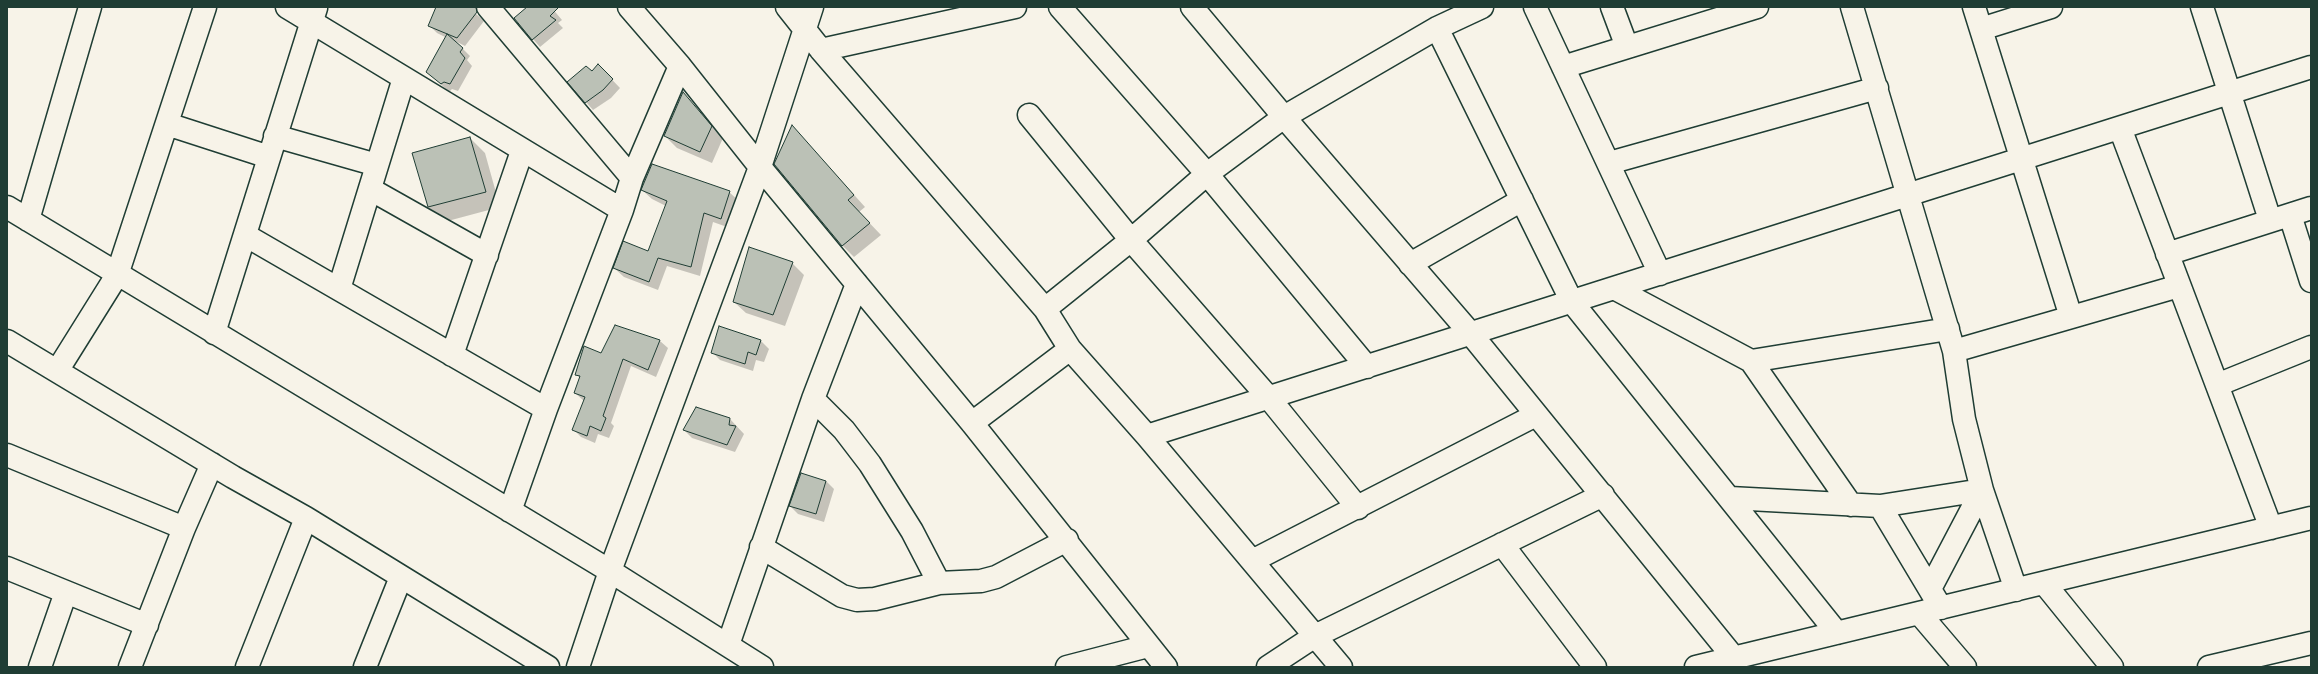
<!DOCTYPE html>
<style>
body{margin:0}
#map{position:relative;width:2318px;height:674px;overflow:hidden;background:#f7f3e8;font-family:Sriracha,sans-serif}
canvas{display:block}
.frame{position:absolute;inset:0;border:8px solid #1f3d34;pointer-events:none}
</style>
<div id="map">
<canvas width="2318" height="674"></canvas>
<div class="frame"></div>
</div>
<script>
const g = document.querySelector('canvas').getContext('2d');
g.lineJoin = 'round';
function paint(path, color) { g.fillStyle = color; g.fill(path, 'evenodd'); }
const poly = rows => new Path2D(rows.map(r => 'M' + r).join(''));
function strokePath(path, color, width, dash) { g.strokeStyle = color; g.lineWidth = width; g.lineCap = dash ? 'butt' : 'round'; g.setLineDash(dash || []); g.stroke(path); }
paint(poly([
 [437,7,468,7,484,21,465,46,455,41,470,56,467,60,472,66,458,91,452,89,449,92,428,72,447,38,437,33,429,25],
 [531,7,551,7,562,20,558,23,563,28,540,47,533,39],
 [598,65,620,88,611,98,593,110,586,102,593,72],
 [683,94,723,138,712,163,677,148,665,136],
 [470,138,485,153,500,207,444,222,428,207],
 [803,138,865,207,859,212,881,235,854,257,842,245],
 [642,190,729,192,739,201,730,228,713,222,700,276,667,266,658,290,624,277,614,268,649,252,666,206,652,199],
 [792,263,804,275,785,326,746,313,734,302],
 [616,327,660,341,668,348,656,377,631,366,611,423,614,426,609,438,598,434,595,443,581,437,573,429,584,401,575,393,580,378,576,374,601,355],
 [761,341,769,349,764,362,756,360,753,371,720,360,712,352],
 [730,419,744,434,735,452,692,438,684,430],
 [826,481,834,489,824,522,798,514,790,506]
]), '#0003');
const building = poly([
 [436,7,476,7,477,12,457,38,428,26,436,7],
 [527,7,559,7,550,16,556,20,532,40,514,18,527,7],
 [447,34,463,48,460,52,465,58,450,84,444,82,441,84,426,72,447,34],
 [598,64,613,79,603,90,585,103,567,82,586,66,592,71,598,64],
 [683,92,712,126,700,152,664,136,683,92],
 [792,125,854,195,848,200,870,223,842,246,774,164,792,125],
 [470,137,486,192,428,207,412,153,470,137],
 [652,164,730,191,721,219,704,213,691,267,658,258,649,282,613,268,623,241,648,251,667,201,641,190,652,164],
 [749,247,793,262,773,315,733,302,749,247],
 [615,325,660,340,648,370,623,359,603,416,606,418,601,431,590,426,587,436,572,430,585,397,574,393,580,376,575,375,584,346,601,353,615,325],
 [719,326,761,340,756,355,748,352,745,364,711,353,719,326],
 [696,407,730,418,729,425,736,426,727,445,683,430,696,407],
 [801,473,826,481,816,514,789,506,801,473]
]);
paint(building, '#bbc1b6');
strokePath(building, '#1f3d34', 1);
const street = poly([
 [287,7,622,210],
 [488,7,632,178],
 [629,7,680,66,760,167,972,423,1166,667],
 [787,7,821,50,1045,309,1070,349,1147,436,1341,667],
 [1060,7,1207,174,1367,367],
 [1192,7,1284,117,1471,334,1734,658],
 [1535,7,1660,274],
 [1612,7,1627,47],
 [1852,7,1954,351,1964,419,1982,490,2016,590],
 [1974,7,2071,317],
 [2202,7,2270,220],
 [1437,28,1572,302,1837,633],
 [1981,29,2051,7],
 [821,50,1015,7],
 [1563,67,1757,7],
 [1029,115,1131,240,1269,398,1358,508],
 [167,124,269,157],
 [2120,128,2271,528],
 [275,136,377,165],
 [1609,163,1877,88],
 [370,189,487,255],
 [7,207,610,571,762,667],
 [2290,215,2311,281],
 [28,220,90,7],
 [245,235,546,409],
 [2167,254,2311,208],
 [1410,264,1522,200],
 [1614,288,1751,361,1851,505],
 [339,289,404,78],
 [1045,309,1131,240,1207,174,1284,117,1437,28,1482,7],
 [214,333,316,8],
 [7,341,233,477,306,518,548,667],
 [1954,351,2179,286],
 [452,355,522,151],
 [1751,361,1948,329],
 [57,371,117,275,205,7],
 [2217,385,2311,347],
 [813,399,844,430,870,464,912,531,939,583,981,581,996,577,1067,540],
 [972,423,1070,349],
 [1147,436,2311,67],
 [7,455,184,528],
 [1730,498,1880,506,1982,490],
 [1880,506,1941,608],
 [510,511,546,409,622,210,632,178,680,66],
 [1502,544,1595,667],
 [761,547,842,596,857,600,875,599,939,583],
 [1252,561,1536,415],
 [7,568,147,625],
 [2044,583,2112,667],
 [1930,589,1982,490],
 [1919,613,1965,667],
 [728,645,813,399,857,284],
 [40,667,66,592],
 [130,667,184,528,212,464],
 [247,667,306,518],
 [365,667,401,577],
 [578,667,610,571,760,167,812,7],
 [1067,667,1148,646],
 [1268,667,1315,636,1603,495],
 [1696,667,2311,518],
 [2209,667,2311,643]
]);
strokePath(street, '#1f3d34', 25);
strokePath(street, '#f7f3e8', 22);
</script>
